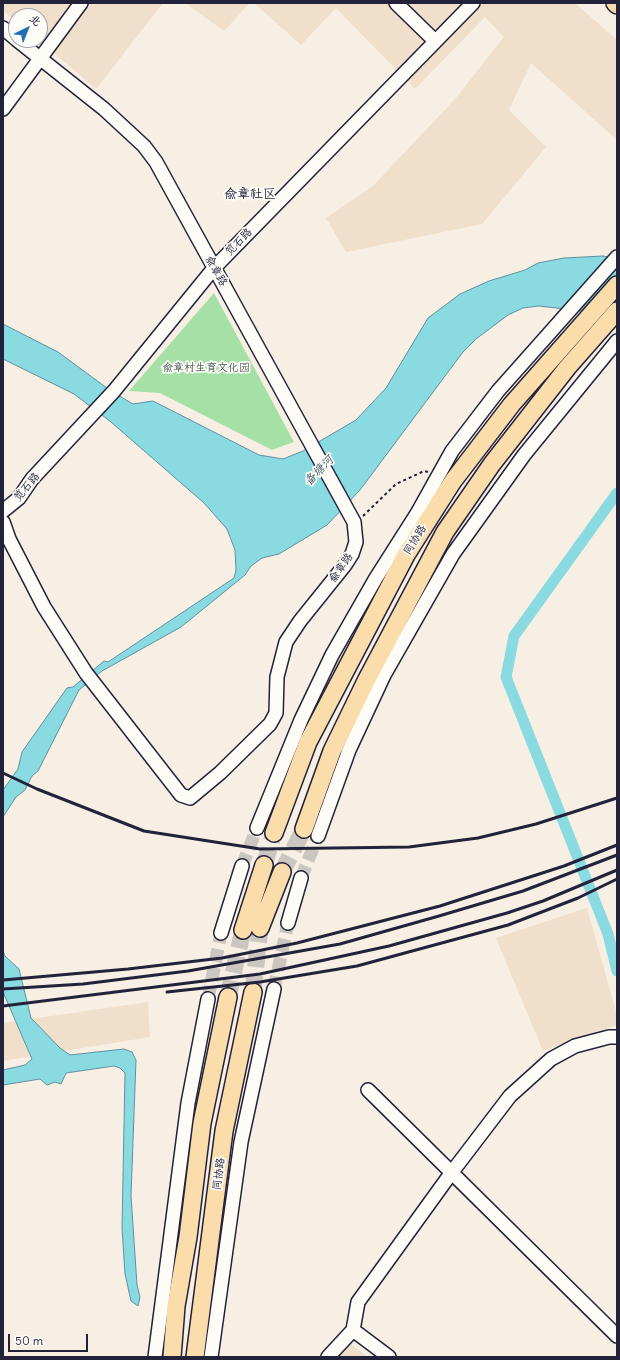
<!DOCTYPE html>
<meta charset="utf-8">
<style>
body{margin:0}
#map{position:relative;width:620px;height:1360px;overflow:hidden;background:#f7efe3;font-family:Delius,"LXGW WenKai TC",sans-serif}
canvas{display:block}
.frame{position:absolute;inset:0;border:4px solid #22223b;pointer-events:none}
.north{position:absolute;left:8px;top:8px;width:40px;height:40px;box-sizing:border-box;background:#fdfcf7;border:1px solid #a5a5ac;border-radius:50%;rotate:43deg;font-size:11px;font-weight:700;line-height:16px;text-align:center;color:#22223b}
.north::after{content:'';display:block;margin:auto;width:14px;height:18px;background:#1f6fb2;clip-path:polygon(50% 0,100% 100%,50% 72%,0 100%)}
.scale{position:absolute;left:8px;top:1334px;width:80px;height:18px;box-sizing:border-box;border:2px solid #22223b;border-top:0;padding-left:5px;font-size:12px;line-height:14px;white-space:nowrap;color:#22223b;-webkit-text-stroke:3px #fdfcf7;paint-order:stroke}
</style>
<div id="map">
<canvas width="620" height="1360"></canvas>
<div class="frame"></div>
<div class="north">北</div>
<div class="scale">50 m</div>
</div>
<script>
const g = document.querySelector('canvas').getContext('2d');
g.lineJoin = 'round';
function paint(path, color) { g.fillStyle = color; g.fill(path, 'evenodd'); }
const poly = rows => new Path2D(rows.map(r => 'M' + r).join(''));
function strokePath(path, color, width, dash) { g.strokeStyle = color; g.lineWidth = width; g.lineCap = dash ? 'butt' : 'round'; g.setLineDash(dash || []); g.stroke(path); }
function label(font, color, halo, rows, align = 'center') {
  g.font = font + ' Delius,"LXGW WenKai TC",sans-serif'; g.lineWidth = 3.5; g.setLineDash([]); g.textBaseline = 'middle'; g.strokeStyle = halo; g.fillStyle = color; for (const [text, x, y, turn = 0] of rows) {
    g.save(); g.translate(x, y); g.rotate((+turn || 0) * Math.PI / 180); g.textAlign = isNaN(turn) ? turn : align; if (halo) g.strokeText(text, 0, 0); g.fillText(text, 0, 0); g.restore();
  }
}
paint(poly([
 [3,3,163,3,96,89,39,40,40,16,16,16,16,21,3,10],
 [185,3,250,3,224,31],
 [254,3,575,3,617,40,617,140,531,63,509,110,546,147,482,224,346,252,326,218,373,186,456,98,504,37,485,17,415,89,336,8,301,45],
 [587,908,617,1015,617,1025,543,1051,496,938],
 [148,1002,150,1037,3,1061,3,1023],
 [350,1344,368,1357,339,1357]
]), '#f0dfca');
paint(poly([
 [214,293,294,442,272,450,160,393,129,391]
]), '#a5e0a6');
const water = poly([
 [603,256,617,259,617,315,539,306,523,308,508,315,476,339,463,352,360,490,327,525,279,554,262,558,251,566,245,575,181,627,102,671,79,690,38,771,32,776,25,790,16,797,3,817,3,790,18,769,22,752,67,688,73,687,104,661,108,662,234,578,236,570,235,550,227,529,204,503,111,422,74,394,3,359,3,324,58,352,111,391,133,404,153,401,259,455,283,459,303,451,356,420,386,388,428,318,460,294,489,281,525,270,538,263,564,258,603,256],
 [3,951,5,956,19,969,31,1018,60,1048,70,1055,124,1049,132,1052,136,1060,131,1196,137,1285,140,1297,138,1306,131,1301,125,1274,122,1228,125,1073,120,1068,114,1066,66,1073,61,1084,55,1082,47,1085,40,1079,3,1085,3,1070,25,1065,32,1059,3,992,3,951]
]);
paint(water, '#89dae1');
strokePath(water, '#60909f', 1);
strokePath(poly([
 [617,493,514,636,506,677,608,934,617,971]
]), '#89dae1', 11);
strokePath(poly([
 [242,866,257,828],
 [301,878,318,836],
 [274,989,288,923],
 [208,999,221,933]
]), '#ccc6c1', 13, [13, 6]);
strokePath(poly([
 [264,865,274,833],
 [282,872,304,829],
 [253,992,260,928],
 [228,997,243,930]
]), '#ccc6c1', 17, [17, 8]);
const minor = poly([
 [396,3,435,41],
 [3,28,16,39],
 [3,109,81,3],
 [3,511,19,498,32,479,114,391,214,268,473,3],
 [3,522,9,539,44,607,86,673,181,795,190,798,220,773,270,724,276,713,277,677,286,642,300,621,345,565,352,554,356,542,354,522,156,162,144,146,104,109,17,40],
 [257,828,301,720,332,655,376,578,418,512,452,451,498,391,617,257],
 [318,836,349,750,384,675,453,554,524,455,617,341],
 [288,923,301,878],
 [221,933,242,866],
 [368,1090,617,1336],
 [353,1330,389,1357],
 [155,1357,188,1103,208,999],
 [211,1357,241,1142,274,989],
 [328,1357,353,1330,358,1302,452,1172,510,1096,551,1059,575,1046,609,1037,617,1037]
]);
const major = poly([
 [615,3,617,5],
 [304,829,332,751,366,681,445,532,492,464,567,368,617,311],
 [274,833,308,742,406,555,453,481,512,404,617,285],
 [260,928,282,872],
 [243,930,264,865],
 [172,1357,176,1306,188,1237,202,1123,228,997],
 [195,1357,224,1131,253,992]
]);
strokePath(minor, '#22223b', 16);
strokePath(major, '#22223b', 20);
strokePath(poly([
 [363,516,396,484,424,471,428,472]
]), '#22223b', 2, [3, 3]);
strokePath(minor, '#fdfcf7', 13);
strokePath(major, '#faddab', 17);
strokePath(poly([
 [3,773,37,789,144,831,260,849,409,847,478,838,536,824,617,798],
 [3,980,128,969,222,958,297,943,440,906,564,866,617,845],
 [3,989,83,984,188,971,340,944,439,916,523,891,617,855],
 [167,992,260,982,357,966,508,925,578,898,617,879],
 [3,1006,260,974,389,946,507,913,543,901,617,870]
]), '#22223b', 3);
label('11px', '#22223b', '#fdfcf7', [
 ["笕石路",239,242,-46],
 ["俞章路",216,271,61],
 ["笕石路",27,487,-50],
 ["同协路",415,540,-58],
 ["俞章路",341,568,-55],
 ["同协路",219,1174,-83]
]);
label('11px', '#495b5b', '#fdfcf7', [
 ["俞章村生育文化园",206,368]
]);
label('italic 12px', '#41596d', '#fdfcf7', [
 ["备塘河",319,471,-46]
]);
label('13px', '#22223b', '#fdfcf7', [
 ["俞章社区",250,194]
]);
</script>
